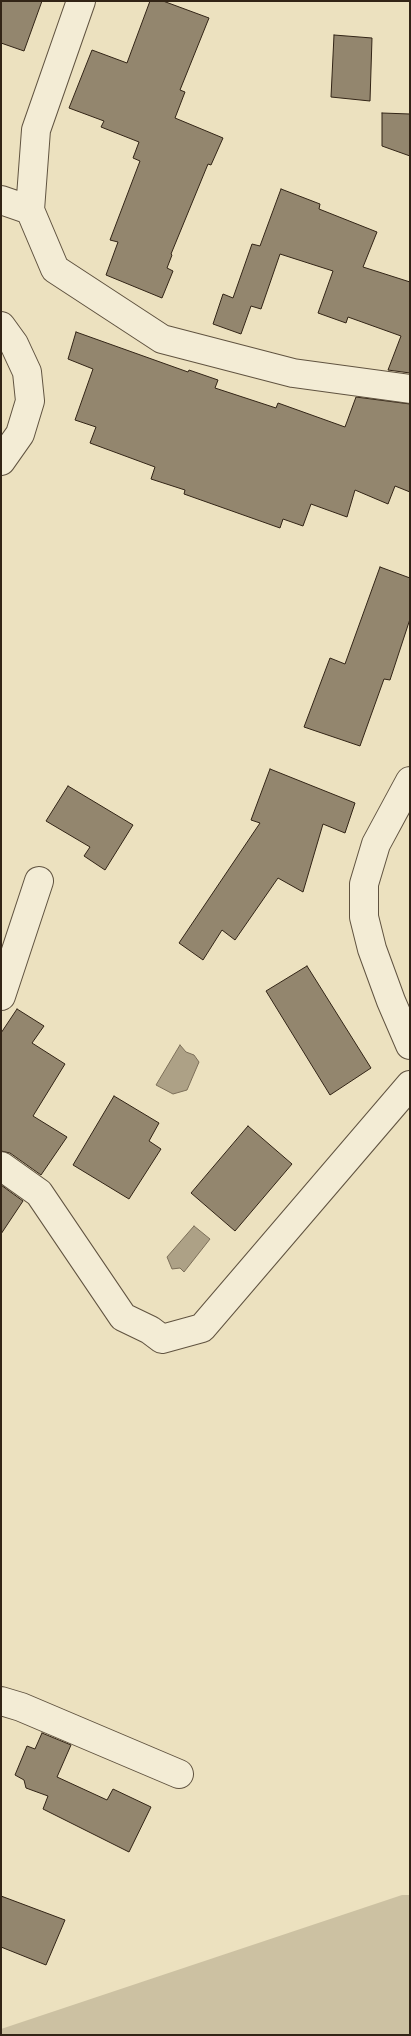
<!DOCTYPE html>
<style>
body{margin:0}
#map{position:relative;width:411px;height:2036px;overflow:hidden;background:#ece1bf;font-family:"Sorts Mill Goudy",serif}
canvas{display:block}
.frame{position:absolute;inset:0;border:2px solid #322416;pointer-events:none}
</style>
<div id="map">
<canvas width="411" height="2036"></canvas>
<div class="frame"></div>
</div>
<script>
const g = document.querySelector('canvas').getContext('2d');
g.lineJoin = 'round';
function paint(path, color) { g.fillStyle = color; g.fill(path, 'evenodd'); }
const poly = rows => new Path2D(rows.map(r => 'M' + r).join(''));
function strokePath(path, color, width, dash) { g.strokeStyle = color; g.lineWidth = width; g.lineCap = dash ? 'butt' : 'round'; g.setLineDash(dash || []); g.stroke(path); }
paint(poly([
 [402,1895,410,1895,410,2035,1,2035,1,2029]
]), '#ccc1a2');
const water = poly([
 [180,1045,186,1052,194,1055,199,1062,187,1090,173,1094,156,1085,180,1045],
 [194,1226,210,1239,184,1272,180,1268,172,1269,167,1257,194,1226]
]);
paint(water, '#ada186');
strokePath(water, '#7c6f59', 1);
const building = poly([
 [1,1,42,1,24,51,1,43,1,1],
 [150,1,163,1,209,18,180,90,185,92,175,118,223,138,211,165,208,164,171,254,172,255,167,268,173,271,162,298,106,275,118,242,110,240,140,161,133,158,139,142,101,127,104,121,69,108,92,50,127,63,150,1],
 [334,35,372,38,370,101,331,97,334,35],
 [382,113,410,114,410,156,382,146,382,113],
 [281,189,320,204,319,209,377,232,363,267,410,282,410,373,388,370,401,336,348,317,346,323,318,313,333,271,280,254,261,309,251,306,241,334,213,324,223,294,233,298,252,244,260,246,281,189],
 [76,332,188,372,189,370,218,380,215,388,276,408,278,403,345,427,356,397,410,404,410,492,395,486,388,504,355,490,347,517,311,504,303,526,283,519,280,528,184,494,185,490,151,479,155,467,90,443,96,427,75,420,93,369,68,359,76,332],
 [380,567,410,578,410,619,390,680,384,679,360,746,304,727,330,658,345,664,380,567],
 [270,769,355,803,345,833,323,824,303,892,278,878,235,940,222,930,203,960,179,943,260,823,251,820,270,769],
 [68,786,133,825,105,870,84,856,90,847,46,821,68,786],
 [307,966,371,1068,330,1095,266,991,307,966],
 [17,1009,44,1026,32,1043,65,1064,33,1116,67,1137,41,1175,10,1153,1,1151,1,1033,17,1009],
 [114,1096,159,1123,149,1141,161,1149,129,1199,73,1165,114,1096],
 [248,1126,292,1164,235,1231,191,1193,248,1126],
 [1,1185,23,1201,1,1234,1,1185],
 [42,1733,71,1745,57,1777,107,1800,113,1789,151,1807,129,1852,43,1809,48,1796,26,1788,24,1780,15,1775,27,1746,35,1749,42,1733],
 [1,1896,65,1920,46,1965,1,1947,1,1896]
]);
paint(building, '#93866e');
strokePath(building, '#322416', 1);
const minor = poly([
 [81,1,36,130,30,210,55,269,162,339,293,373,410,389],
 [1,200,30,210],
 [1,326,14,344,27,372,30,401,20,434,1,461],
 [410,781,376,844,364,884,364,917,372,949,391,1001,410,1045],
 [1,996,39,881],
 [1,1166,39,1193,123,1317,150,1330,162,1339,202,1328,410,1085],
 [1,1701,21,1707,179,1774]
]);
strokePath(minor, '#605340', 30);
strokePath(minor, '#f3ecd5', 28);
</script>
